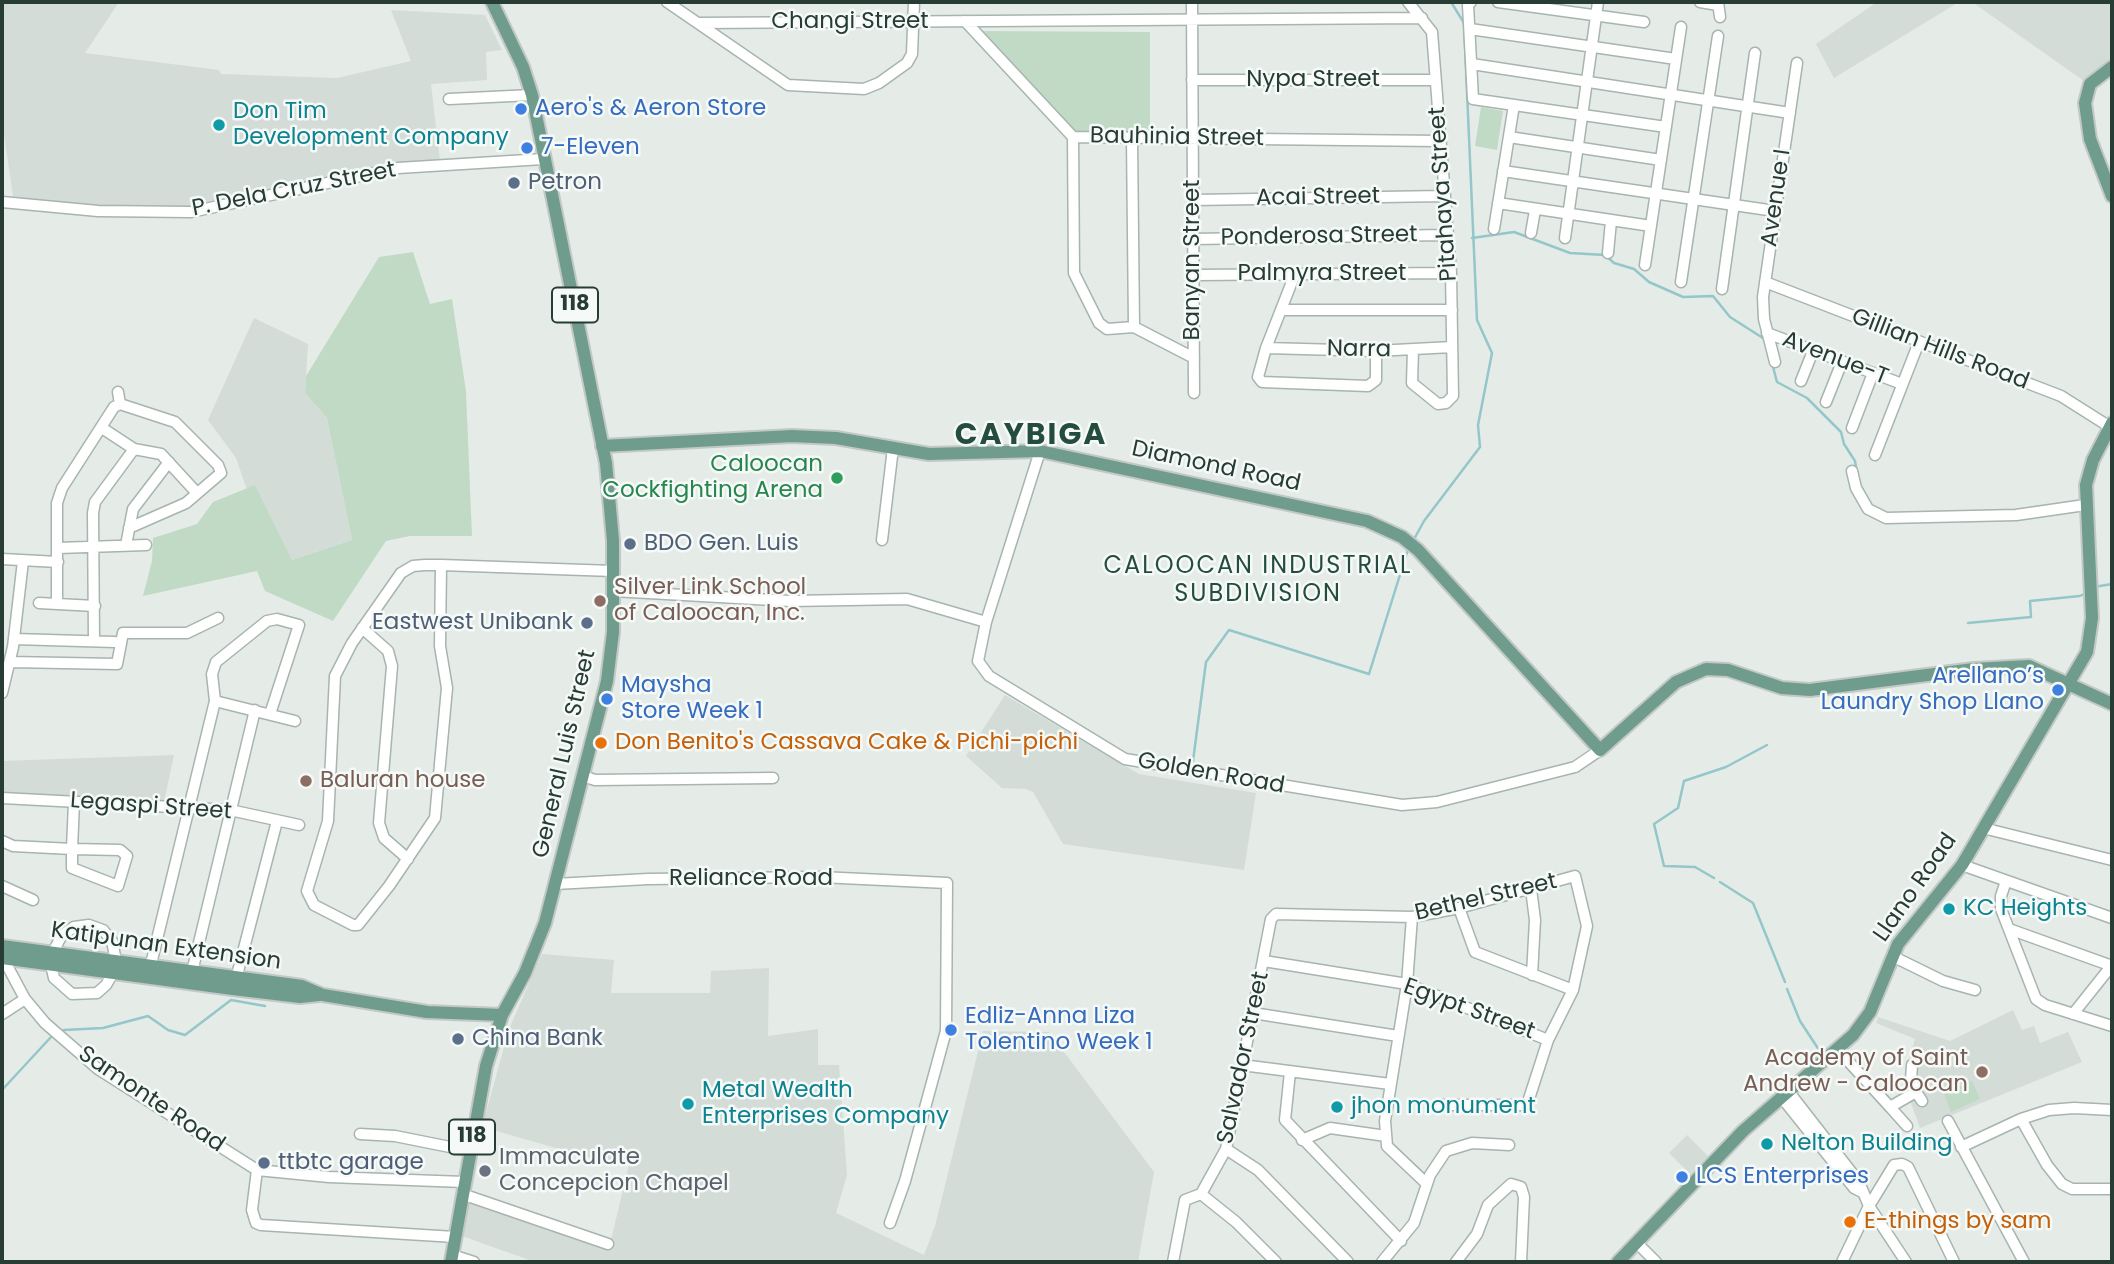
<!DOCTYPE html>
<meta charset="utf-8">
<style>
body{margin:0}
#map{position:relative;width:2114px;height:1264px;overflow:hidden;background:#e5ece8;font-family:Poppins,sans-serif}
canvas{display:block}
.frame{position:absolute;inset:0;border:4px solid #263c34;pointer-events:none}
</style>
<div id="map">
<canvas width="2114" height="1264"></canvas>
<div class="frame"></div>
</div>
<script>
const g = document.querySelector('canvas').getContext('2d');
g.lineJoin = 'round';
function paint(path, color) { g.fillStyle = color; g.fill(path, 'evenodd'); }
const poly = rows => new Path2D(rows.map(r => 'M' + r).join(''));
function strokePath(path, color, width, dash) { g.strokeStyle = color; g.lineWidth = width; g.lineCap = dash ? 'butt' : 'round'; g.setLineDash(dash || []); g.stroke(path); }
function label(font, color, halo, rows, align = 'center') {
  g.font = font + ' Poppins,sans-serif'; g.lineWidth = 5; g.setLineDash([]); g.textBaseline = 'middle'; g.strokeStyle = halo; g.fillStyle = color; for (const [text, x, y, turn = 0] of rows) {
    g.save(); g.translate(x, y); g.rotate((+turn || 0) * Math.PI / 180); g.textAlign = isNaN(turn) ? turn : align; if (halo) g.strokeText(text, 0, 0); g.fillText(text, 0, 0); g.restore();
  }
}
paint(poly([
 [2,2,119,2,85,53,219,70,221,74,337,78,411,61,391,10,485,15,502,50,486,52,487,80,431,84,440,161,193,209,14,203,2,121],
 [1877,2,1959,2,1834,78,1816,44],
 [1972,2,2112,2,2112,61,2084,81],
 [254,318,308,344,305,393,327,418,352,540,292,560,255,486,247,490,236,458,208,420],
 [1005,695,1139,774,1256,793,1244,870,1063,844,1033,792,1026,789,1002,788,966,756],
 [174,755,164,802,2,794,2,761],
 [542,954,614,960,611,993,710,993,711,971,769,968,768,1036,818,1029,818,1065,839,1065,847,1175,836,1213,924,1255,935,1226,983,1031,1049,1032,1154,1172,1138,1262,535,1262,459,1235,465,1198,609,1248,629,1165,616,1165,482,1127,509,1029],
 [2013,1010,2022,1030,2034,1026,2040,1043,2068,1032,2082,1062,1920,1128,1903,1081,1915,1039,1876,1023,1878,1017,1950,1041],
 [1687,1135,1708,1156,1690,1174,1669,1153]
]), '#d3dcd7');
paint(poly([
 [981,31,1150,32,1150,135,1079,135],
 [1481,107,1503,111,1497,150,1475,146],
 [413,252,430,304,452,299,466,391,472,536,410,536,386,541,333,621,265,591,257,571,143,596,152,561,153,538,197,524,213,502,255,485,292,560,352,540,327,418,305,393,306,376,379,257],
 [1972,1081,1980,1099,1951,1112,1944,1094]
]), '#c1dac6');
strokePath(poly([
 [1472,238,1514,232,1570,253,1605,255,1614,263,1634,269,1649,282,1683,297,1713,296,1730,317,1766,340],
 [1772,363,1777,382,1807,398,1841,432,1844,444,1855,461,1857,473],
 [1859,483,1873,508],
 [1413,541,1424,521,1480,447,1478,425,1492,353,1477,320,1464,23,1451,2],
 [2094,587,2112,584],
 [1968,623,2031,617,2030,601,2080,596,2086,593],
 [1193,761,1206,662,1229,630,1369,674,1409,546],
 [1714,878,1695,867,1664,866,1654,824,1678,808,1684,781,1726,767,1767,745],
 [1720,882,1753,903,1785,982],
 [1787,989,1800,1021,1821,1053],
 [64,1030,103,1028,148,1016,168,1030,185,1035,231,1000,265,1006],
 [2,1090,51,1037]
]), '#94c6ca', 2.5);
const minor = poly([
 [667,2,788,85,864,89,879,83,907,63,912,54,914,2],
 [1192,2,1194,393],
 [1408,2,1432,32,1451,273,1453,396,1446,403,1438,404,1412,383,1413,350],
 [1471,2,1468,5,1473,99,1666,127],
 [1498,2,1644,22],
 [1700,2,1718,5],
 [1718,2,1720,17],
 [965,21,1073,137,1439,141],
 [699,23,1422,18],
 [1470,29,1676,59],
 [1472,64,1790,113],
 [1192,80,1435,80],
 [449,99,532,95],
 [1073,137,1074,273,1099,323,1107,329,1134,327,1194,358],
 [1509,137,1661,160],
 [1132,139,1134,327],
 [1503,171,1775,211],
 [1193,200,1444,196],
 [2,202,98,211,191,212,398,168,543,159],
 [1498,203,1651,226],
 [1494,229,1514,105],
 [1531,233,1535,210],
 [1565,238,1598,2],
 [1193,239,1445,235],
 [1608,253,1611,221],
 [1645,265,1681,27],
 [1295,274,1266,348,1258,377,1262,382,1368,386,1376,380,1376,351],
 [1194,275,1451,273],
 [1681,282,1718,36],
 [1765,282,2061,396,2110,427],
 [1722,289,1755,53],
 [1282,310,1452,310],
 [1767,333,1902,384],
 [1266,348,1376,351,1452,347],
 [1775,362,1764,319,1763,297,1797,63],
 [1801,381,1813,351],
 [118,392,120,404],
 [1826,402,1842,362],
 [120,404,175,422,218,465,221,473,186,503,129,528],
 [102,428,134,449,161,454,196,492],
 [1852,428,1873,373],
 [1040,451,986,622,978,661,989,676,1125,759,1402,805,1437,802,1575,767,1600,750],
 [1875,455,1919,342],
 [1852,471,1856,488,1868,509,1886,518,2016,515,2085,505],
 [882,540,893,448],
 [126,545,133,509,169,462],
 [58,548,146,545],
 [2,559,58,562],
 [441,565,440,646,447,688,435,818,389,886,358,925,353,925,314,905,307,891,328,821,335,676,352,643,401,573,413,566,425,565,441,565,613,571],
 [613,591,790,601,907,599,986,622],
 [39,603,95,606],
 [57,603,57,503,62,488,114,407,120,404],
 [362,628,388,651,392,666,379,823,384,838,408,859],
 [14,639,115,642],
 [94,641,93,513,95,502,134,449],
 [10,662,117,664,123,633,187,633,218,618],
 [2,693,13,647,23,561],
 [215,701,295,721],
 [583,776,595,780,773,778],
 [2,798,230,810,299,825],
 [1983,828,2112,860],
 [2,841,13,846,72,849,120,850,127,856,118,886,72,868,72,849,74,802],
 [1962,865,2112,918],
 [2006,881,2001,896,2001,909,2036,999,2045,1005,2112,1026],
 [555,884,648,879,820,877,947,883,946,1031,905,1181,890,1223],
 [2,886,33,900],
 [1531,889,1535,920,1532,975],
 [1459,908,1475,952,1573,990],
 [1412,917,1407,984,1385,1121,1387,1146,1427,1184],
 [2009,929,2112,966],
 [2,956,25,999,45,1023,98,1069,257,1170,329,1177,464,1182],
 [1892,956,1943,981,1975,990],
 [1264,961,1407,984,1548,1040],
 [151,964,215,701,212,674,216,662,267,621,277,619,299,625,270,714],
 [113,973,106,985,97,993,72,994,54,978,51,965,53,952,62,935,74,927,89,925,103,930,112,941,116,961],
 [191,976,255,710],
 [235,983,277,821],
 [1253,1013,1398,1036],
 [2,1014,25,999],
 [2073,1014,2112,965],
 [1839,1051,1890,1107,1916,1092,1922,1101],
 [1242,1065,1390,1084],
 [1912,1065,1911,1080,1916,1092],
 [1290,1072,1285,1120,1401,1241],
 [1789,1092,1859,1182,1869,1206,1906,1262],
 [1782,1098,1854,1188,1862,1192],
 [1890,1107,1907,1126],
 [2021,1119,2047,1165,2062,1184,2072,1189,2112,1189],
 [1948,1121,2024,1262],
 [360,1134,395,1136,470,1151],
 [1302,1140,1330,1128,1386,1136],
 [1961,1147,2021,1119,2049,1110,2074,1108,2112,1110],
 [1226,1149,1258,1170,1348,1262],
 [257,1170,252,1210,256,1223,261,1225,455,1237],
 [462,1194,608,1244],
 [1201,1194,1236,1222,1276,1262],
 [1636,1242,1656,1262],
 [452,1255,474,1262],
 [1173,1262,1185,1200,1201,1194,1226,1149,1271,919,1276,914,1412,917,1459,908,1575,876,1587,926,1573,990,1548,1040,1527,1105,1440,1105],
 [1382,1262,1414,1223,1430,1175,1446,1151,1472,1143,1509,1145],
 [1456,1262,1477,1234,1488,1205,1511,1184,1521,1187,1524,1197,1521,1262],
 [1842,1262,1869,1206,1894,1165,1902,1164,1908,1167,1954,1262]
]);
const major = poly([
 [2112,67,2090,84,2085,103,2090,139,2112,196],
 [602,446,792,436,836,438,929,454,1040,451,1367,521,1402,537,1418,550,1600,750,1676,682,1706,669,1728,670,1782,688,1810,690,1974,669,2029,666,2112,704],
 [2,946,302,986,323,995,427,1012,502,1015],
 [2,958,233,989,300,997,319,995],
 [451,1262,486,1066,502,1015,525,973,545,923,607,681,613,632,613,541,606,463,532,95,523,67,492,2],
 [1618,1262,1743,1131,1853,1035,1870,1012,1898,944,1962,865,2087,652,2092,618,2086,485,2093,460,2112,423]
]);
strokePath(minor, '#a8b4ae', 13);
strokePath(major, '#c2c8c6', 16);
strokePath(minor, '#fff', 10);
strokePath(major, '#6f9c8d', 12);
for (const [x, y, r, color] of [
 [521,109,7,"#3f7fe0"],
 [219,125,7,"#0f9aa8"],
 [527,148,7,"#3f7fe0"],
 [514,183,7,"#5c6f8a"],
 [837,478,7,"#2e9e5b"],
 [630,544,7,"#5c6f8a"],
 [600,601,7,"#8d6e63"],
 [587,623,7,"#5c6f8a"],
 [2058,690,7,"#3f7fe0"],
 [607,699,7,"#3f7fe0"],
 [601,743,7,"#e8710a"],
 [306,781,7,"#8d6e63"],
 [1949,909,7,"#0f9aa8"],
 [951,1030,7,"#3f7fe0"],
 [458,1039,7,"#5c6f8a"],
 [1982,1072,7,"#8d6e63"],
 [688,1104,7,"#0f9aa8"],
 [1337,1107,7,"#0f9aa8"],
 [1767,1144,7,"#0f9aa8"],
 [264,1163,7,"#5c6f8a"],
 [485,1171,7,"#6b7280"],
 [1682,1177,7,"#3f7fe0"],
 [1850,1222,7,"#e8710a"]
]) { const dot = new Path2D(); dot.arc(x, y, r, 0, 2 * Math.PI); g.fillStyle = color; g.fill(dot); strokePath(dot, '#f5f9f7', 2.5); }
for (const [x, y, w] of [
 [575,305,46],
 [472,1137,46]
]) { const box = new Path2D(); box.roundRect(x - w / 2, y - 17.5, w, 35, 5); g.fillStyle = '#f5f9f7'; g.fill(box); strokePath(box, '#263c34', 2); }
label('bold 21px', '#263c34', null, [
 ["118",575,305],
 ["118",472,1137]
]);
label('23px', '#263c34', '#f5f9f7', [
 ["Changi Street",850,22],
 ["Nypa Street",1313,80],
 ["Bauhinia Street",1177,138,1],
 ["P. Dela Cruz Street",294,190,-11],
 ["Pitahaya Street",1444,194,-94],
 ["Acai Street",1318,198,-1],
 ["Avenue I",1777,198,-82],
 ["Ponderosa Street",1319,237,-1],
 ["Banyan Street",1193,260,-90],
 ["Palmyra Street",1322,274],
 ["Narra",1359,350,1],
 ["Gillian Hills Road",1940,350,21],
 ["Avenue-T",1835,359,21],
 ["Diamond Road",1216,467,12],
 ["General Luis Street",565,754,-77],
 ["Golden Road",1211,774,10],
 ["Legaspi Street",151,807,4],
 ["Reliance Road",751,879],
 ["Llano Road",1916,888,-55],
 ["Bethel Street",1486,898,-13],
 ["Katipunan Extension",166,947,8],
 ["Egypt Street",1469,1010,20],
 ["Salvador Street",1244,1058,-78],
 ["Samonte Road",151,1100,34]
]);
label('23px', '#366cbe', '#f5f9f7', [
 ["Aero's & Aeron Store",535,109],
 ["7-Eleven",541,148],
 ["Arellano’s",2044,677,"right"],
 ["Laundry Shop Llano",2044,703,"right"],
 ["Maysha",621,686],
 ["Store Week 1",621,712],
 ["Edliz-Anna Liza",965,1017],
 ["Tolentino Week 1",965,1043],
 ["LCS Enterprises",1696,1177]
], 'left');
label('23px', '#0d838f', '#f5f9f7', [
 ["Don Tim",233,112],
 ["Development Company",233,138],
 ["KC Heights",1963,909],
 ["Metal Wealth",702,1091],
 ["Enterprises Company",702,1117],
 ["jhon monument",1351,1107],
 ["Nelton Building",1781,1144]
], 'left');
label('23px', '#4e5e75', '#f5f9f7', [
 ["Petron",528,183],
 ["BDO Gen. Luis",644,544],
 ["Eastwest Unibank",573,623,"right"],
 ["China Bank",472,1039],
 ["ttbtc garage",278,1163]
], 'left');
label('23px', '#27864d', '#f5f9f7', [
 ["Caloocan",823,465],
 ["Cockfighting Arena",823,491]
], 'right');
label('23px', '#785e54', '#f5f9f7', [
 ["Silver Link School",614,588],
 ["of Caloocan, Inc.",614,614],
 ["Baluran house",320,781],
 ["Academy of Saint",1968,1059,"right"],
 ["Andrew - Caloocan",1968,1085,"right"]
], 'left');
label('23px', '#c56008', '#f5f9f7', [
 ["Don Benito's Cassava Cake & Pichi-pichi",615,743],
 ["E-things by sam",1864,1222]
], 'left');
label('23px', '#5b616d', '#f5f9f7', [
 ["Immaculate",499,1158],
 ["Concepcion Chapel",499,1184]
], 'left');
g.letterSpacing = '2px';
label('24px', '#244c3f', '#f5f9f7', [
 ["CALOOCAN INDUSTRIAL",1258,567],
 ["SUBDIVISION",1258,595]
]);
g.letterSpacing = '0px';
g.letterSpacing = '2px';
label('bold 30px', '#244c3f', '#f5f9f7', [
 ["CAYBIGA",1031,436]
]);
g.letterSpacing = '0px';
</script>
